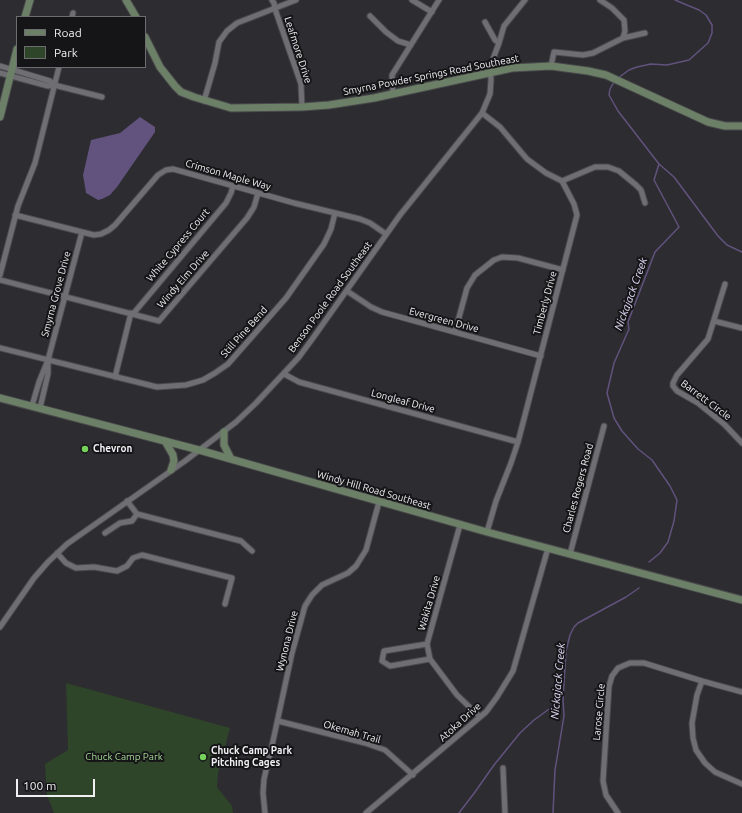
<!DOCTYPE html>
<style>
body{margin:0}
#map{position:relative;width:742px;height:813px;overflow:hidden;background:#2d2c30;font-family:Ubuntu,sans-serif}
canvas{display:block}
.legend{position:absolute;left:16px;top:16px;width:130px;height:52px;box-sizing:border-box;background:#151517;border:1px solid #6d6c6f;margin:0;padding:5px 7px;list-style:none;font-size:12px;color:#f0eff2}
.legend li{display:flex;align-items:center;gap:8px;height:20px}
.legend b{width:20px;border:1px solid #6d6c6f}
.scale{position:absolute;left:16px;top:779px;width:79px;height:18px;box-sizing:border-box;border:2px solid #f0eff2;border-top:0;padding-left:5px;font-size:12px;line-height:14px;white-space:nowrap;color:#f0eff2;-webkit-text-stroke:3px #151517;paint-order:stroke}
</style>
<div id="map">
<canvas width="742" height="813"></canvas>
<ul class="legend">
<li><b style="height:5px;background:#6b8066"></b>Road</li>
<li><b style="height:11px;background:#2f4529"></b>Park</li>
</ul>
<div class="scale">100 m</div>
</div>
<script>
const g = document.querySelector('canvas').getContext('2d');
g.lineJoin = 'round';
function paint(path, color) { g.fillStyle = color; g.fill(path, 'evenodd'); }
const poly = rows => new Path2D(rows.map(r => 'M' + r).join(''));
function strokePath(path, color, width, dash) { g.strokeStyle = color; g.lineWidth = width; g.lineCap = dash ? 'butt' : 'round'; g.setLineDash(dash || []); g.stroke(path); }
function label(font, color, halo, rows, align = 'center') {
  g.font = font + ' Ubuntu,sans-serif'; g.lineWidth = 4; g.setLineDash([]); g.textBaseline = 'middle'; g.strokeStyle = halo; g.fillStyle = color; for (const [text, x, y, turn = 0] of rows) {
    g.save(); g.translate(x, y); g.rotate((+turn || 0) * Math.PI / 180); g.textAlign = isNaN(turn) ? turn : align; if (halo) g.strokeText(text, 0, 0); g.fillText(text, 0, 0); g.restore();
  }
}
paint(poly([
 [66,683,230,728,218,773,217,787,232,806,233,813,54,813,47,795,45,764,68,750]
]), '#2f4529');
paint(poly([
 [140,117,155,127,155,132,117,187,110,195,102,199,98,200,86,193,83,175,91,140,120,133]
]), '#62527e');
strokePath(poly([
 [618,78,629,70,637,67,651,64,667,65,689,60,708,43,712,33,712,25,706,15,699,10,675,0],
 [614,82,610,89,609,95,618,111,659,164,674,177,718,236,727,245,742,252],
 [649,562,660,553,668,542,674,521,677,500,670,486,652,460,638,449,622,431,614,418,607,393,614,363,629,329,628,322,655,252,679,227,654,180,659,164],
 [459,813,475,792,494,765,520,733,534,720,563,699],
 [553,813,555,770,564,716,563,699,566,651,570,635,574,627,578,623,626,597,639,588]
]), '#62527e', 1.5);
const street = poly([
 [272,0,274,3,275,9,301,84,302,107],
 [412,0,432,12],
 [370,16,386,32,398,41,411,45],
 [72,17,73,13],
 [485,22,495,40,499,43],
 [623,38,645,33],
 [0,66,50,81,54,85,102,97],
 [551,66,554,52,583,55,593,53,623,38,625,31,624,20,612,8,600,0],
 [0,73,48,86,54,85],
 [393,94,392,75,439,0],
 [204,101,215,63,219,42,227,31,237,23,296,0],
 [482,113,500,127,527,159,546,173,562,181,574,204,577,215,518,442,511,463,496,501,487,532],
 [562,181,595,167,608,167,619,171,636,185,641,190,645,203],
 [15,215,82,232,94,235,101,234,109,230,115,225,158,175,166,170,173,169,294,203,360,219,370,223,386,234],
 [0,275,18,206,35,163,59,67],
 [0,280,159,321,247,218,254,207,258,193],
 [725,284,708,339,677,375,673,383,673,386,677,391,698,403,724,424,742,443],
 [347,291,371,307,382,312,541,356],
 [133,314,226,203,231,193,233,186],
 [714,321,742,328],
 [455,332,467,288,475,275,494,260,502,257,518,258,563,270],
 [0,348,157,387,186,385,203,380,215,373,228,364,286,298,324,244,331,229,335,213],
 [284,374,299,382,518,442],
 [115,377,131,313],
 [32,406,39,382,48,360,82,232],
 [40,408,48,374,48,363],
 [127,501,137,514,241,541,252,551],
 [460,525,427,644,430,659,457,695,480,717],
 [105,533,120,523,132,521,137,514],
 [57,553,66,563,76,568,94,567,117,571,127,566,133,558,142,555,232,578,225,604],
 [570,554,604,426],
 [0,627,34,578,48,562,67,544,185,461,236,422,256,403,299,357,313,338,400,215,482,113,490,94,491,80,490,67,499,43,504,26,525,0],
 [427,644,384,651,382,661,390,666,430,659],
 [702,681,697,695,692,723,693,738,696,750,705,763,715,772,742,784],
 [278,721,365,743,385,750,413,775],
 [503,768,505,813],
 [265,813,263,793,264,779,273,741,292,653,305,606,312,595,322,585,348,573,356,566,366,550,379,502],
 [366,813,480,717,486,712,497,697,513,671,548,548],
 [618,813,606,795,603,781,609,686,612,676,618,668,630,663,644,663,702,681,742,692]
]);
const secondary = poly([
 [126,0,136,17],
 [25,17,30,0],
 [145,37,160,67,175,86,181,92,194,97,231,108,302,107,329,105,374,98,512,68,551,66,588,71,606,75,708,122,725,126,742,126],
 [0,117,17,49],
 [0,398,199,450,487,532,742,600],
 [224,432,224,445,231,459],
 [165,441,173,455,174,461,171,470]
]);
strokePath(street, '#4a494c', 7);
strokePath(secondary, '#4a494c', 9);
strokePath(street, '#6f6e72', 5);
strokePath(secondary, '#6b8066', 7);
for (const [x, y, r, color] of [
 [85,449,4,"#76d25a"],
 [203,757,4,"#76d25a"]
]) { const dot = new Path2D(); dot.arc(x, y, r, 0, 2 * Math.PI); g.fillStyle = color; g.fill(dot); strokePath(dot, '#151517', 1.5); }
label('10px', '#f0eff2', '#151517', [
 ["Leafmore Drive",298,50,72],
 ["Smyrna Powder Springs Road Southeast",431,75,-11],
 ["Crimson Maple Way",228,175,16],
 ["White Cypress Court",178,245,-50],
 ["Windy Elm Drive",183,279,-49],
 ["Smyrna Grove Drive",56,294,-75],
 ["Benson Poole Road Southeast",330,297,-54],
 ["Timberly Drive",545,303,-75],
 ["Evergreen Drive",444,320,15],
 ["Still Pine Bend",244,332,-48],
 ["Barrett Circle",706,400,37],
 ["Longleaf Drive",403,401,15],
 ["Charles Rogers Road",578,488,-75],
 ["Windy Hill Road Southeast",374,490,16],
 ["Wakita Drive",429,603,-74],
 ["Wynona Drive",287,641,-76],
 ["Larose Circle",599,712,-85],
 ["Atoka Drive",460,722,-42],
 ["Okemah Trail",352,732,16]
]);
label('bold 10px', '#f0eff2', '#151517', [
 ["Chevron",93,449],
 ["Chuck Camp Park",211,751],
 ["Pitching Cages",211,763]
], 'left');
label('10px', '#a5d797', '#151517', [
 ["Chuck Camp Park",124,757]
]);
label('italic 11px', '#e3daf7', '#151517', [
 ["Nickajack Creek",631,294,-70],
 ["Nickajack Creek",558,681,-85]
]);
</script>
